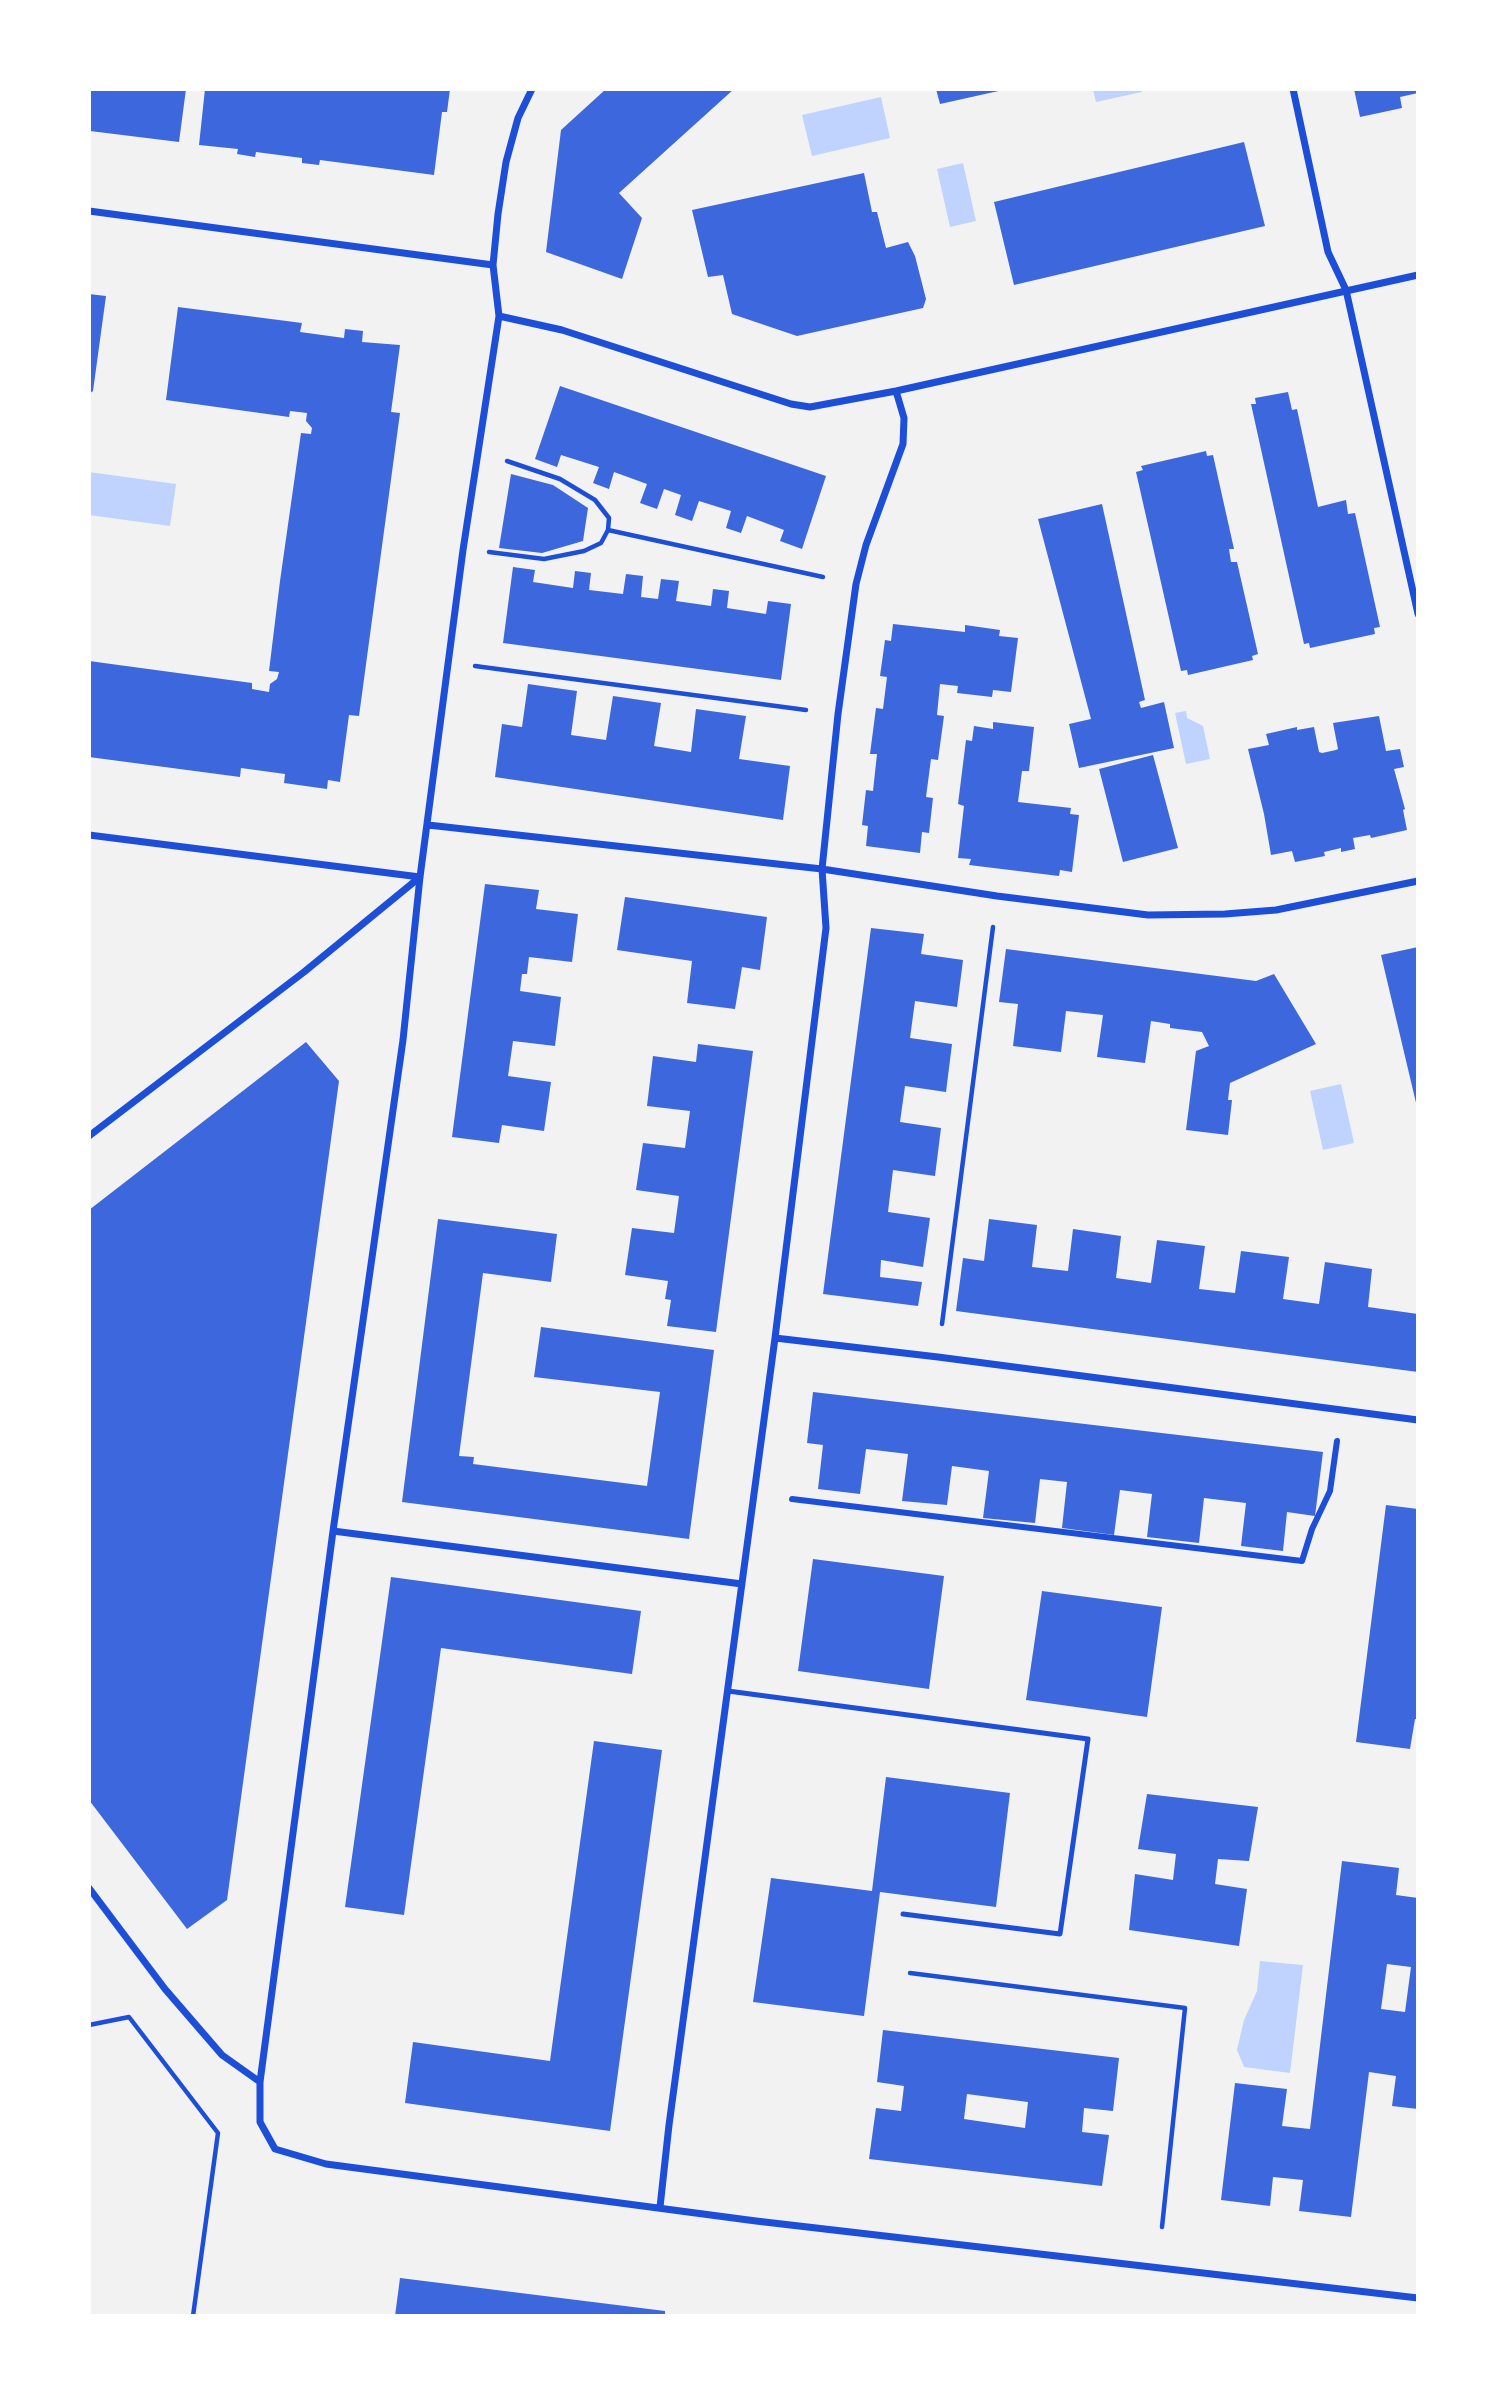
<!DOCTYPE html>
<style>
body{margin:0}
#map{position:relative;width:1507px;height:2405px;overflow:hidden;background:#f2f2f2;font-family:Mulish,sans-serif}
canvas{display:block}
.frame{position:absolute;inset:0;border:91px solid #fff;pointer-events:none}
</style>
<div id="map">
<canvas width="1507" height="2405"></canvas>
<div class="frame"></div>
</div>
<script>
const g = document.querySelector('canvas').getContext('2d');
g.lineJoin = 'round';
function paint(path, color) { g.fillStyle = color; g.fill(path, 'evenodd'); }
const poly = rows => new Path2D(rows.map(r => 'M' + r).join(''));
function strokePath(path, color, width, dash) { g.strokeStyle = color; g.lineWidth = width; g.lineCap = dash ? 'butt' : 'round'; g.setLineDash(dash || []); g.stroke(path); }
paint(poly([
 [1093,89,1141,89,1142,92,1096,102],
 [881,97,890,138,812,156,802,115],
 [963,163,976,221,950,227,937,169],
 [89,472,176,484,170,526,89,515],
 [1186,711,1187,718,1203,726,1210,759,1186,764,1175,713],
 [1341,1084,1354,1143,1323,1150,1310,1091],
 [1260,1961,1303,1965,1290,2073,1244,2067,1237,2050,1244,2020,1257,1991]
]), '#bfd3fe');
paint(poly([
 [89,89,186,89,179,142,90,131],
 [205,89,450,89,447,112,442,112,434,175,320,160,319,165,302,163,302,158,256,152,255,157,237,154,238,149,199,145],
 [606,89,734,89,619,193,642,218,622,279,546,252,561,130],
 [936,89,1003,89,1003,90,940,104],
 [1354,89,1418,89,1418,93,1400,97,1402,108,1360,117],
 [1244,142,1265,226,1014,285,994,202],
 [864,173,872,212,877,212,886,248,908,242,915,256,926,299,923,308,797,336,732,314,723,275,708,277,692,210],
 [89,294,106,296,93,391,89,394],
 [178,307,302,323,300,332,344,338,345,329,363,331,362,342,400,345,391,412,400,413,359,716,349,715,340,782,328,780,327,789,284,783,285,774,241,768,240,777,89,757,89,661,252,683,252,689,269,692,270,684,277,679,279,672,269,671,280,581,301,433,311,434,312,428,306,421,307,413,290,411,289,417,166,400],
 [560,386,826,476,802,549,780,541,784,530,747,516,741,533,726,528,731,511,699,501,692,521,675,515,681,495,664,489,657,509,640,503,647,484,614,472,609,489,593,483,599,467,561,455,557,467,535,459],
 [1288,392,1292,410,1297,409,1318,507,1346,500,1348,514,1355,513,1380,627,1374,628,1375,634,1310,648,1309,643,1304,644,1251,404,1256,404,1255,398],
 [1206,451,1207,456,1213,455,1234,549,1229,549,1231,562,1237,562,1258,654,1252,656,1253,660,1188,675,1187,670,1181,671,1136,472,1143,470,1141,466],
 [511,474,553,485,588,508,583,541,542,553,499,548],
 [1102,504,1145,700,1139,702,1141,708,1164,702,1174,748,1079,768,1069,724,1091,719,1038,519],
 [513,567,535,570,533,582,573,588,575,571,591,573,589,590,623,594,626,574,643,576,641,597,658,599,661,579,679,581,676,601,711,606,713,589,729,591,727,608,766,614,768,601,791,604,781,680,503,643],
 [893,624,965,632,965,625,1000,630,999,636,1018,638,1011,692,993,690,992,697,957,693,958,686,940,684,937,715,944,716,938,760,931,759,926,797,933,798,929,833,922,832,920,853,866,846,868,826,862,825,866,790,873,791,877,754,870,754,876,708,883,709,887,677,880,676,885,640,891,641],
 [528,684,577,691,571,735,606,740,613,696,661,703,654,746,691,752,696,709,746,716,739,759,790,766,783,820,495,777,502,724,522,727],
 [1379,716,1386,751,1400,749,1404,767,1394,769,1405,809,1403,810,1407,830,1371,838,1370,835,1353,838,1355,849,1341,852,1341,848,1324,852,1325,856,1295,862,1292,851,1271,855,1264,814,1248,749,1269,745,1266,734,1297,727,1297,730,1314,727,1319,752,1322,753,1336,750,1338,749,1333,723],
 [993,722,1034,727,1029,771,1022,771,1018,802,1071,808,1070,814,1079,815,1072,872,1060,870,1059,876,969,865,971,859,958,858,964,806,958,804,966,740,972,741,974,726,993,729],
 [1153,755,1178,848,1123,862,1099,769],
 [485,884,539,890,536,909,578,914,572,962,529,957,527,974,522,974,520,991,561,997,555,1046,513,1041,508,1076,551,1082,544,1131,502,1125,499,1143,452,1137],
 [625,897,767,917,760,970,742,967,735,1009,687,1003,692,961,617,950],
 [871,928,924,934,921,954,963,960,957,1007,915,1001,910,1038,952,1044,946,1092,905,1086,900,1122,941,1128,935,1176,893,1170,888,1212,930,1218,923,1267,881,1260,880,1277,922,1282,918,1306,823,1294],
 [1418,947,1418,1107,1417,1107,1381,955],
 [1006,949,1256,981,1274,974,1316,1044,1230,1083,1228,1100,1232,1100,1228,1135,1186,1130,1196,1051,1209,1046,1202,1032,1170,1028,1170,1024,1151,1021,1145,1063,1097,1057,1103,1015,1066,1011,1061,1052,1013,1046,1018,1004,999,1002],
 [306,1042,339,1081,227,1900,187,1929,89,1800,89,1210],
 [698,1044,753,1051,716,1332,667,1326,671,1300,665,1299,668,1281,625,1275,632,1228,674,1233,679,1196,636,1190,643,1143,685,1148,690,1111,647,1106,653,1056,696,1062],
 [438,1219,557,1234,551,1282,483,1273,459,1456,474,1457,473,1464,647,1486,660,1392,534,1377,541,1327,714,1350,689,1539,402,1502],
 [989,1219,1037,1225,1032,1267,1068,1271,1073,1229,1121,1236,1116,1278,1151,1283,1157,1240,1205,1246,1199,1289,1235,1293,1241,1251,1289,1257,1283,1299,1319,1304,1325,1262,1372,1269,1368,1307,1418,1314,1418,1372,956,1311,963,1258,984,1261],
 [813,1392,1323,1452,1315,1516,1287,1512,1283,1551,1241,1546,1246,1503,1204,1498,1199,1543,1147,1537,1152,1494,1120,1490,1114,1535,1062,1528,1067,1482,1040,1479,1035,1523,983,1518,989,1471,952,1466,947,1505,902,1501,908,1454,866,1449,860,1494,818,1489,823,1445,807,1443],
 [1386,1505,1418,1509,1418,1720,1415,1719,1410,1749,1356,1742],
 [813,1559,944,1576,929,1689,798,1671],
 [391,1577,641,1611,632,1674,441,1648,404,1915,345,1907],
 [1042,1591,1162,1607,1147,1717,1026,1700],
 [594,1741,662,1750,610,2131,405,2103,413,2042,550,2061],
 [886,1777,1010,1793,996,1907,880,1892,864,2016,753,2002,771,1878,872,1891],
 [1147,1794,1258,1807,1249,1861,1218,1859,1215,1884,1247,1889,1239,1946,1129,1930,1135,1874,1173,1880,1176,1854,1138,1849],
 [1342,1861,1399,1868,1396,1895,1418,1898,1418,2109,1392,2106,1396,2076,1369,2072,1351,2217,1299,2211,1303,2180,1273,2177,1270,2206,1221,2200,1235,2083,1287,2089,1282,2126,1310,2129],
 [1387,1964,1411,1967,1405,2012,1381,2009],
 [883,2030,1119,2058,1113,2111,1084,2108,1082,2132,1109,2135,1102,2186,869,2159,876,2108,901,2111,904,2086,877,2082],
 [967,2094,1028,2102,1025,2128,964,2119],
 [400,2278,665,2311,665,2316,395,2316]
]), '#3d67dc');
strokePath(poly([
 [608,530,823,577],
 [489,552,544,559,584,551,601,543,608,530,609,518,595,500,560,479,507,461],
 [475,666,806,710],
 [942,1324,993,927],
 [910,1973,1185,2008,1162,2227],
 [89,2025,129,2017,218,2133,193,2316]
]), '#1d4ed8', 4.5);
strokePath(poly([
 [728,1691,1088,1739,1060,1934,903,1914]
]), '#1d4ed8', 5);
strokePath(poly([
 [792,1499,1302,1561,1312,1529,1330,1491,1337,1441]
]), '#1d4ed8', 6);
strokePath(poly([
 [532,89,518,118,506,162,498,214,493,265,499,316,463,550,420,877,403,1040,333,1531,260,2082,260,2122,275,2149,326,2164,756,2221,1418,2298],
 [1293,89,1328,252,1346,290,1418,614],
 [89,211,493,265],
 [499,316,562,330,791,404,810,407,896,391,1418,275],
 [428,825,822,869,997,896,1148,915,1225,914,1276,910,1418,881],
 [89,835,420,877],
 [89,1136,304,972,420,877],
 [775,1338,938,1357,1418,1420],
 [333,1531,742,1584],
 [89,1888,165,1989,222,2055,260,2082],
 [660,2207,669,2125,775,1338,826,928,822,869,838,714,856,584,866,545,903,444,904,418,896,391]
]), '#1d4ed8', 7);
</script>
